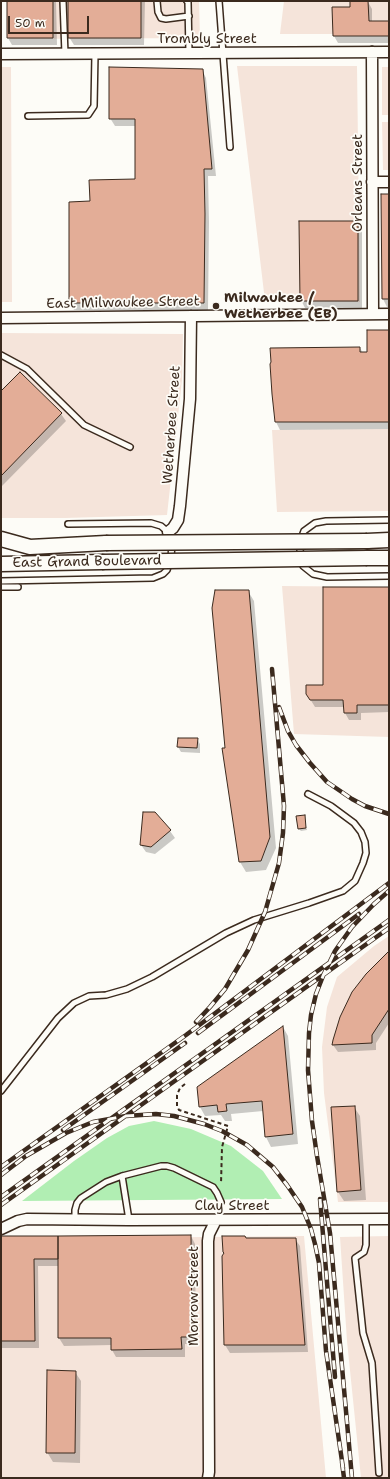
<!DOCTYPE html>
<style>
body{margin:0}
#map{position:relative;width:390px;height:1479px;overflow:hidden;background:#fdfcf7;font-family:"Shantell Sans",sans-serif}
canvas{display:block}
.frame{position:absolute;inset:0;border:2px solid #3b2a1e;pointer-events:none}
.scale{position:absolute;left:8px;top:16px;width:81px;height:18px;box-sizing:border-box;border:2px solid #3b2a1e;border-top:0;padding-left:5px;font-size:12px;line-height:14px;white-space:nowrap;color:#3b2a1e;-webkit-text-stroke:3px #fdfcf7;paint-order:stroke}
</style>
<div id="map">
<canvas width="390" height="1479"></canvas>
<div class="frame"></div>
<div class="scale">50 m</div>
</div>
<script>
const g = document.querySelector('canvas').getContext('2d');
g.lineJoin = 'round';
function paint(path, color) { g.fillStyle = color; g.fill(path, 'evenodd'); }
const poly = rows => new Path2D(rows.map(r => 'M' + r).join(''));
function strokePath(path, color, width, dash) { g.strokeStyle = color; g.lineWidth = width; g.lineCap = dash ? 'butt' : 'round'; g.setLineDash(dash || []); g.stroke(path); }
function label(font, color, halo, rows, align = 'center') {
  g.font = font + ' "Shantell Sans",sans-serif'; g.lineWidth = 3.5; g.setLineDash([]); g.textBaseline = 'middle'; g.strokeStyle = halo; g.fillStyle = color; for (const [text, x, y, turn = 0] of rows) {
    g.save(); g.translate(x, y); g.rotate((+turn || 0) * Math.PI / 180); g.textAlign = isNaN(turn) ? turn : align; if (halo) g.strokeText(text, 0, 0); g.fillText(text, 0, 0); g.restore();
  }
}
paint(poly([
 [10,1,199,1,200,38,10,39],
 [284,1,389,1,389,34,280,34],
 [237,66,357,66,360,302,265,301],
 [1,67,11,67,12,302,1,302],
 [382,67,389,67,389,115,382,115],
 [382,122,389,122,389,170,383,170],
 [1,333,183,334,182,380,167,515,65,518,1,518],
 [389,429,389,511,277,512,272,430],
 [282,586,389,587,389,737,294,734],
 [389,936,389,1202,338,1202,324,1093,322,1047,327,1007,337,977,374,946],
 [304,1236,326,1478,1,1478,1,1239],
 [389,1236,389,1478,361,1478,347,1341,340,1237]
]), '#f5e4da');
paint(poly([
 [154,1121,191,1129,231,1146,263,1171,282,1199,22,1201,74,1161,107,1138,129,1126]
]), '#b1eeb3');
paint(poly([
 [8,1,56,1,57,45,12,45,8,38],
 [69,1,145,1,144,45,74,45,69,37],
 [368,2,372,9,372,22,389,23,389,43,338,43,334,36,351,8],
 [202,70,206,78,216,176,208,176,209,222,208,310,74,310,70,303,91,202,136,180,136,126,115,126,110,118],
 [382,195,389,195,389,307,387,307,383,299],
 [357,222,362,229,362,308,305,308,301,300],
 [389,331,389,429,280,430,276,422,273,394,360,348,363,353,368,353],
 [1,393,61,414,66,421,1,487],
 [389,588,389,712,361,713,361,720,349,720,345,713,345,707,315,707,307,694,324,686],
 [248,591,254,601,276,848,266,870,246,872,240,862,223,749,226,749],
 [197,739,200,744,200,753,181,752,178,747],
 [155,813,170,831,175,838,155,854,146,852,141,845],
 [304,816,307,830,301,831,299,829],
 [389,952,389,1023,376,1043,376,1050,338,1052,333,1045,334,1040],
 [283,1027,288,1036,298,1144,271,1147,266,1137,263,1111,231,1114,232,1121,225,1121,221,1115,205,1116,200,1107],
 [354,1107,360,1116,366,1200,344,1201,338,1192],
 [191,1236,195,1244,196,1344,185,1344,185,1357,116,1357,112,1350,112,1345,64,1346,59,1338,59,1266,38,1266,39,1348,1,1348,1,1237],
 [246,1239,295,1239,300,1246,308,1352,230,1353,225,1345,223,1257],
 [75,1372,81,1381,80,1463,53,1462,47,1452]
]), '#0003');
const building = poly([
 [7,1,53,1,53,38,7,38,7,1],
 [68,1,141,1,141,38,68,38,68,1],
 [350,1,368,1,369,21,389,21,389,36,333,36,332,7,350,7,350,1],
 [109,67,203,69,212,169,204,169,205,214,204,303,69,303,69,202,90,201,89,180,135,179,135,119,109,119,109,67],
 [381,194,389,194,389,299,382,299,381,194],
 [299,221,358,221,358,301,300,301,299,221],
 [367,330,389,330,389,422,275,422,272,394,270,364,271,362,270,348,360,347,360,352,367,352,367,330],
 [20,372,62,413,1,476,1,391,20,372],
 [323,587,389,587,389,705,357,705,357,713,344,713,343,700,310,700,306,694,306,685,323,685,323,587],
 [215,590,249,590,270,837,261,861,239,862,222,748,225,748,212,608,215,590],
 [178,738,198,738,197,748,177,747,178,738],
 [143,812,155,812,171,830,151,847,140,845,143,812],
 [305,815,306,828,298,829,296,816,305,815],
 [389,951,389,1009,372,1035,372,1043,332,1045,333,1040,340,1017,352,992,366,974,389,951],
 [283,1026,293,1134,265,1137,262,1101,226,1104,227,1111,218,1112,217,1105,199,1107,197,1087,283,1026],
 [355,1106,361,1190,337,1192,331,1107,355,1106],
 [191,1235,192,1337,181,1337,182,1349,111,1350,111,1338,58,1338,58,1236,191,1235],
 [1,1236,58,1236,58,1259,34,1259,35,1341,1,1341,1,1236],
 [222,1236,245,1236,246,1238,296,1238,305,1345,224,1345,222,1256,224,1253,223,1252,222,1236],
 [47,1370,76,1371,75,1453,46,1453,47,1370]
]);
paint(building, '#e3ad97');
strokePath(building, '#3b2a1e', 1);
const lane = poly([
 [63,1,65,54],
 [157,1,158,12,161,18,166,19,189,16],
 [187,1,188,2,189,53],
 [219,1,230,147],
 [28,116,88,115,94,106,95,54],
 [1,355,27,369,84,425,130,447],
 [389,520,326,521,315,523,304,531,301,539,300,550,303,566,313,574,327,577,389,576],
 [68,524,151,523,161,526,169,533],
 [1,581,153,578,163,574,167,570,171,558,172,543],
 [1,587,18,587],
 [1,1091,58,1018,74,1003,89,996,106,995,127,989,152,977,226,933,254,920,309,903,343,891,355,881,363,863,366,853,365,842,361,832,354,823,331,806,308,794],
 [75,1219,75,1210,77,1203,81,1198,106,1182,122,1176],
 [366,1219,366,1245,364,1252,355,1258,363,1333,372,1363,379,1473],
 [129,1220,122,1176,161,1166,167,1166,174,1168,213,1187,217,1193,221,1202]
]);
const street = poly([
 [372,52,373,314],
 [1,54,389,52],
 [372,182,389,182],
 [1,318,389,314],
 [168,532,173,528,178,520,180,506,190,399,191,316],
 [1,1229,18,1221,27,1219,129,1220,389,1219],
 [208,1478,209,1472,208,1241,209,1234,216,1220]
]);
const secondary = poly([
 [1,539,30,547,106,543],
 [367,541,389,540],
 [367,558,389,558],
 [1,564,102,562]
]);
strokePath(lane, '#3b2a1e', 8);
strokePath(street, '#3b2a1e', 13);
strokePath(secondary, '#3b2a1e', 17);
strokePath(poly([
 [185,1084,180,1088,177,1095,177,1106,179,1110,228,1126,222,1147,221,1184]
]), '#3b2a1e', 2, [4, 3]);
strokePath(lane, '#fdfcf7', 5);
strokePath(street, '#fdfcf7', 10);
strokePath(secondary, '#fdfcf7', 14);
const rail = poly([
 [279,707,288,731,296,745,310,763,327,782,352,799,365,806,389,814],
 [196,1022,210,1007,225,989,248,950,265,912,279,863,283,833,284,806,272,669],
 [198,1033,359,914],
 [63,1130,185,1043],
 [26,1156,66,1133,93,1122,126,1116,156,1114,174,1116,204,1124,222,1131,247,1145,273,1167,287,1185,302,1207,311,1229,315,1244,319,1263,326,1351,343,1468],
 [1,1167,186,1035,389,883],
 [1,1175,26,1156],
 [1,1197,389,920],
 [320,1199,335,1377],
 [1,1205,389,928],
 [342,1462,344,1478],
 [352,1478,330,1233,317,1156,312,1121,308,1070,309,1033,311,1015,316,994,323,976,335,951,352,927,374,904,389,891]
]);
strokePath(rail, '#3b2a1e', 4.5);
strokePath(rail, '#fdfcf7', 3, [9]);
const secondaryBridge = poly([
 [106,543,367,541],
 [102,562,367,558]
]);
strokePath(secondaryBridge, '#3b2a1e', 17, []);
strokePath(secondaryBridge, '#fdfcf7', 14);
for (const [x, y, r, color] of [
 [216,306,4,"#3b2a1e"]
]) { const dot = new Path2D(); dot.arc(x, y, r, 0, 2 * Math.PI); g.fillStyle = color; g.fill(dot); strokePath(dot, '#fdfcf7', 1.5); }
label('14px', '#3b2a1e', '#fdfcf7', [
 ["Trombly Street",207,39],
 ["Orleans Street",358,183,-90],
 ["East Milwaukee Street",123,303,-1],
 ["Wetherbee Street",172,425,-86],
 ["East Grand Boulevard",87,562,-1],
 ["Clay Street",232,1206],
 ["Morrow Street",194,1296,-90]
]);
label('bold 14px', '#3b2a1e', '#fdfcf7', [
 ["Milwaukee /",224,298],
 ["Wetherbee (EB)",224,314]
], 'left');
</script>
